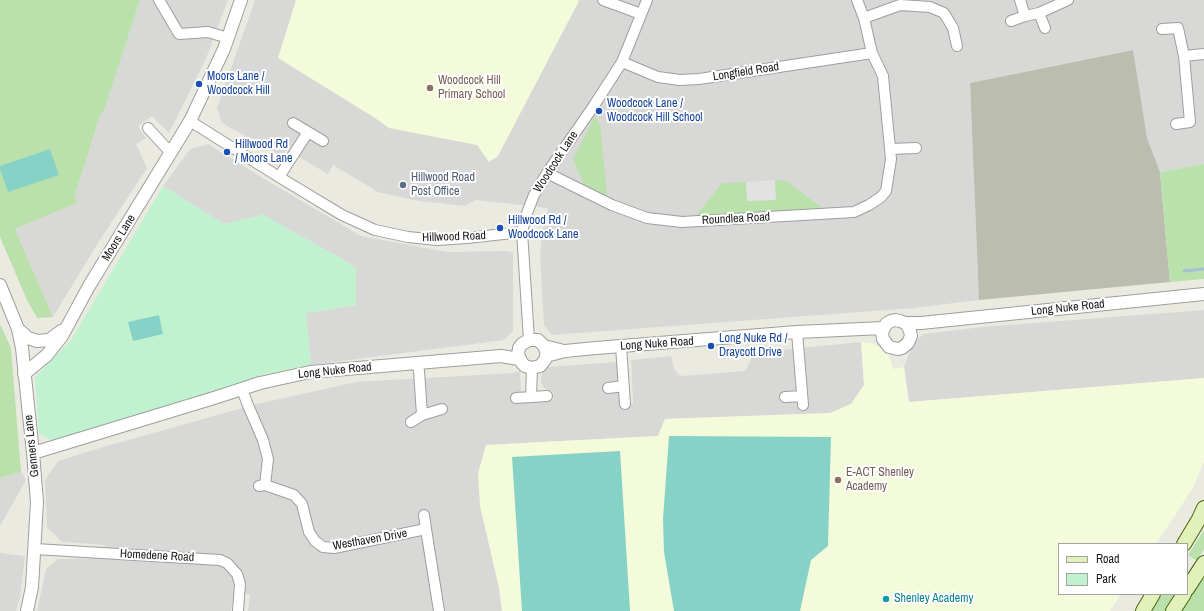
<!DOCTYPE html>
<style>
body{margin:0}
#map{position:relative;width:1204px;height:611px;overflow:hidden;background:#ebeae1;font-family:"Archivo Narrow",sans-serif}
canvas{display:block}
.legend{position:absolute;left:1058px;top:543px;width:130px;height:52px;box-sizing:border-box;background:#fff;border:1px solid #a3a3a3;margin:0;padding:5px 7px;list-style:none;font-size:12px;color:#1a1a1a}
.legend li{display:flex;align-items:center;gap:8px;height:20px}
.legend b{width:20px;border:1px solid #a3a3a3}
</style>
<div id="map">
<canvas width="1204" height="611"></canvas>
<ul class="legend">
<li><b style="height:5px;background:#e2f1b9"></b>Road</li>
<li><b style="height:11px;background:#c1f2d0"></b>Park</li>
</ul>
</div>
<script>
const g = document.querySelector('canvas').getContext('2d');
g.lineJoin = 'round';
function paint(path, color) { g.fillStyle = color; g.fill(path, 'evenodd'); }
const poly = rows => new Path2D(rows.map(r => 'M' + r).join(''));
function strokePath(path, color, width, dash) { g.strokeStyle = color; g.lineWidth = width; g.lineCap = dash ? 'butt' : 'round'; g.setLineDash(dash || []); g.stroke(path); }
function label(font, color, halo, rows, align = 'center') {
  g.font = font + ' "Archivo Narrow",sans-serif'; g.lineWidth = 4; g.setLineDash([]); g.textBaseline = 'middle'; g.strokeStyle = halo; g.fillStyle = color; for (const [text, x, y, turn = 0] of rows) {
    g.save(); g.translate(x, y); g.rotate((+turn || 0) * Math.PI / 180); g.textAlign = isNaN(turn) ? turn : align; if (halo) g.strokeText(text, 0, 0); g.fillText(text, 0, 0); g.restore();
  }
}
paint(poly([
 [140,0,228,0,205,61,169,133,152,116,138,126,146,138,136,144,147,168,98,243,53,317,15,229,77,203,75,195,100,116,104,111],
 [255,0,1204,0,1204,164,1160,172,1147,138,1132,50,970,83,979,300,914,308,552,335,544,325,540,256,542,233,548,208,476,200,465,206,419,201,378,192,333,165,328,174,287,150,281,156,222,123,217,108],
 [208,144,266,180,361,236,448,252,507,251,513,253,513,331,504,340,311,365,305,313,356,305,356,268,349,263,263,215,224,224,163,186,190,149],
 [1204,310,1204,378,909,402,904,367,911,348,918,339,924,334,982,327],
 [861,342,864,385,851,404,830,413,665,419,658,436,486,445,502,611,248,611,250,594,234,592,231,611,37,611,46,569,58,559,104,558,105,545,62,542,47,527,45,480,58,461,103,447,257,404,356,382,513,373,520,371,521,393,514,394,514,402,554,399,553,392,544,388,541,383,541,377,544,369,548,367,617,362,619,380,606,383,607,392,620,392,622,404,633,404,631,360,671,356,674,369,678,374,682,376,744,371,747,368,751,359,751,353],
 [21,472,26,480,0,526,0,478],
 [0,553,25,556,20,598,16,611,0,611]
]), '#d8d8d7');
paint(poly([
 [296,0,577,0,579,1,498,156,489,162,477,145,389,128,375,118,278,58],
 [861,342,872,343,888,352,893,369,904,367,909,402,1204,378,1204,461,1193,488,1156,544,1059,544,1059,594,1121,594,1110,611,502,611,499,588,480,506,478,473,486,445,658,436,665,419,830,413,851,404,864,385]
]), '#f3fbda');
paint(poly([
 [1133,50,1147,138,1160,172,1170,282,979,300,970,83]
]), '#bbbeae');
paint(poly([
 [0,0,140,0,104,111,100,116,75,195,77,203,15,229,53,317,37,318,27,300,0,237],
 [595,116,600,124,607,195,584,185,573,159],
 [1204,164,1204,279,1170,282,1160,172],
 [785,180,829,213,691,222,722,183],
 [0,324,11,348,21,472,0,478],
 [1204,530,1204,549,1197,561,1188,555],
 [1204,576,1204,611,1180,611],
 [1162,594,1175,594,1165,611,1152,611]
]), '#bae1ab');
paint(poly([
 [163,186,224,224,263,215,349,263,356,268,356,305,306,313,311,365,266,374,137,416,54,441,39,434,35,377,71,340]
]), '#c1f2d0');
paint(poly([
 [50,149,59,175,8,192,0,169,0,166],
 [159,315,163,334,133,341,128,322],
 [669,436,831,437,828,546,811,560,800,611,674,611,664,552,663,519],
 [620,451,630,611,522,611,512,457]
]), '#86d2c6');
paint(poly([
 [775,180,776,200,747,201,746,182]
]), '#e2e2e2');
strokePath(poly([
 [1184,271,1204,269]
]), '#a5bfd4', 3);
const minor = poly([
 [159,0,179,34,208,32,228,38],
 [603,0,641,14],
 [1020,0,1025,16],
 [1039,13,1045,28],
 [864,18,900,5,930,7,944,13,953,28,957,46],
 [1011,21,1025,16,1039,13,1068,0],
 [1162,29,1178,28,1184,56,1190,122,1176,124],
 [1184,56,1204,54],
 [622,62,658,77,680,80,699,79,872,53],
 [190,121,279,177,342,215,375,230,408,237,437,240,467,238,522,232],
 [293,123,323,141],
 [148,128,170,152],
 [890,149,916,148],
 [547,173,612,205,647,218,682,222,854,212,869,205,881,197,886,191,891,159,883,76,872,53,864,18,857,0],
 [279,177,308,132],
 [797,332,803,405],
 [529,340,522,232,527,213,534,195,547,173,593,107,622,62,647,0],
 [621,346,625,404],
 [417,362,419,371,422,415],
 [608,388,624,386],
 [242,389,247,403,263,440,268,459,265,485],
 [531,397,532,368],
 [785,397,802,396],
 [516,398,547,396],
 [411,422,422,415,442,409],
 [259,486,265,485,294,495,302,504,309,532,315,541,323,547,334,548,426,529,439,611],
 [424,515,426,529],
 [35,549,220,560,227,563,237,574,240,584,238,611]
]);
const tertiary = poly([
 [0,285,18,329,22,348,33,453,37,502,32,587,27,611],
 [905,323,908,326,910,331,911,336,908,343,902,348,898,349,889,347,883,339,882,332,886,324,891,321,895,320,900,321,905,323,921,323,1204,294],
 [18,329,28,338,37,341,49,340,61,331],
 [544,346,547,353,546,356,545,360,540,366,532,368,525,366,522,363,518,355,519,348,522,344,529,340,538,340,544,346,564,351],
 [546,356,565,351,596,348,797,332,883,328],
 [24,374,47,355,62,336,89,286,190,121,224,49,241,0],
 [33,453,214,398,260,383,310,372,501,356,519,359]
]);
const secondary = poly([
 [1184,544,1199,519,1204,508],
 [1187,589,1204,563],
 [1143,611,1153,594],
 [1173,611,1184,594]
]);
strokePath(minor, '#9e9e9e', 12);
strokePath(tertiary, '#9e9e9e', 14);
strokePath(secondary, '#486310', 16);
strokePath(minor, '#fff', 10);
strokePath(tertiary, '#fff', 12);
strokePath(secondary, '#e2f1b9', 14);
for (const [x, y, r, color] of [
 [199,84,4,"#1a4fb4"],
 [430,88,4,"#8d6e63"],
 [599,111,4,"#1a4fb4"],
 [227,152,4,"#1a4fb4"],
 [403,185,4,"#5c6f8a"],
 [500,228,4,"#1a4fb4"],
 [711,346,4,"#1a4fb4"],
 [838,480,4,"#8d6e63"],
 [886,599,4,"#0f9aa8"]
]) { const dot = new Path2D(); dot.arc(x, y, r, 0, 2 * Math.PI); g.fillStyle = color; g.fill(dot); strokePath(dot, '#fff', 1.5); }
label('12px', '#1a1a1a', '#fff', [
 ["Longfield Road",746,72,-9],
 ["Woodcock Lane",556,162,-57],
 ["Roundlea Road",736,219,-3],
 ["Hillwood Road",454,237,-2],
 ["Moors Lane",119,238,-58],
 ["Long Nuke Road",1068,308,-6],
 ["Long Nuke Road",657,344,-4],
 ["Long Nuke Road",335,371,-6],
 ["Genners Lane",32,446,-96],
 ["Westhaven Drive",370,540,-10],
 ["Homedene Road",157,556,3]
]);
label('12px', '#164399', '#fff', [
 ["Moors Lane /",207,77],
 ["Woodcock Hill",207,91],
 ["Woodcock Lane /",607,104],
 ["Woodcock Hill School",607,118],
 ["Hillwood Rd",235,145],
 ["/ Moors Lane",235,159],
 ["Hillwood Rd /",508,221],
 ["Woodcock Lane",508,235],
 ["Long Nuke Rd /",719,339],
 ["Draycott Drive",719,353]
], 'left');
label('12px', '#785e54', '#fff', [
 ["Woodcock Hill",438,81],
 ["Primary School",438,95],
 ["E-ACT Shenley",846,473],
 ["Academy",846,487]
], 'left');
label('12px', '#4e5e75', '#fff', [
 ["Hillwood Road",411,178],
 ["Post Office",411,192]
], 'left');
label('12px', '#0d838f', '#fff', [
 ["Shenley Academy",894,599]
], 'left');
</script>
